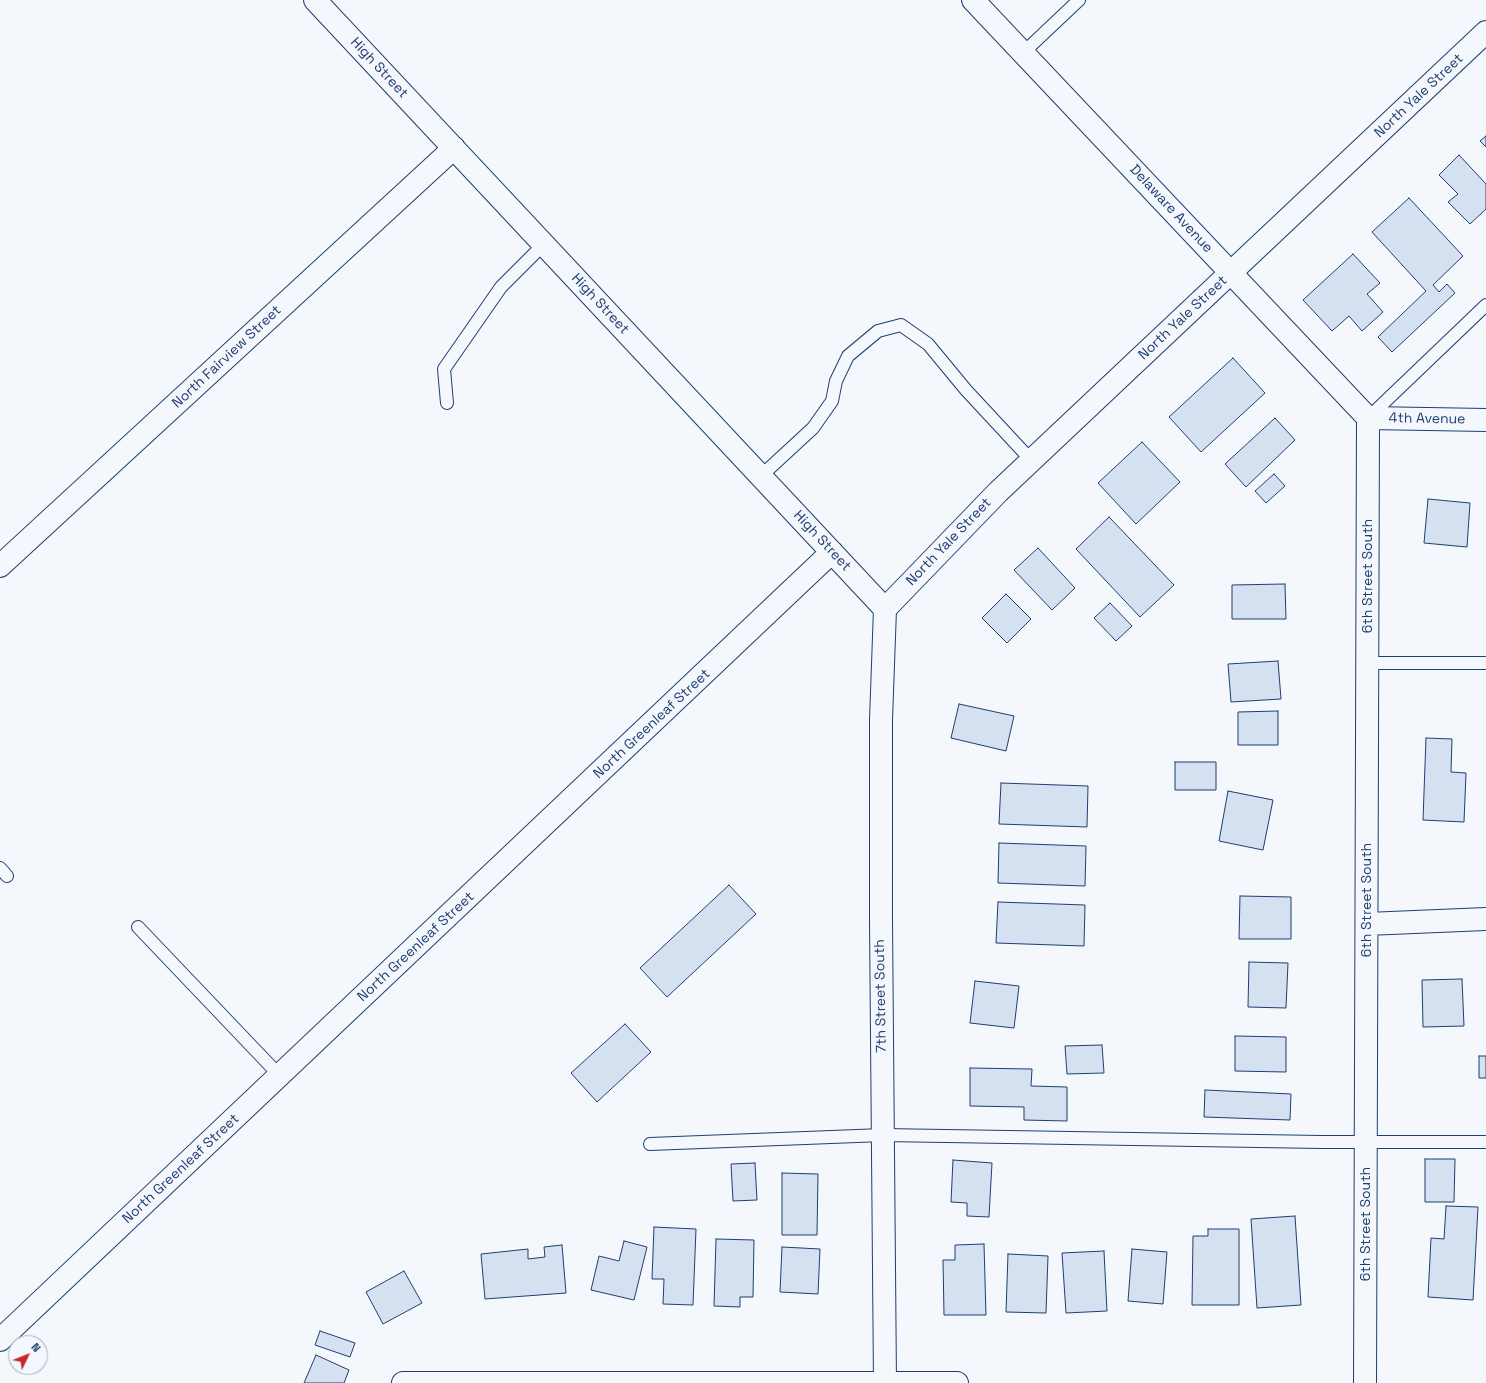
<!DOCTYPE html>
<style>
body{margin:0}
#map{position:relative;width:1486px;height:1383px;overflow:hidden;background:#f4f7fb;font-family:"Space Grotesk",sans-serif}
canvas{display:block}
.north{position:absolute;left:8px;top:1335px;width:40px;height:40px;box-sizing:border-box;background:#f4f7fb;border:1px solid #9eadc5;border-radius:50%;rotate:47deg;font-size:11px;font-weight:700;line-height:16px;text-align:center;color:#1d3f73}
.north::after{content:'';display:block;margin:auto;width:14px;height:18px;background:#c62828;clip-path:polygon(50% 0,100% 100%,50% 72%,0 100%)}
</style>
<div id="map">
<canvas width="1486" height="1383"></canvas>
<div class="north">N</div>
</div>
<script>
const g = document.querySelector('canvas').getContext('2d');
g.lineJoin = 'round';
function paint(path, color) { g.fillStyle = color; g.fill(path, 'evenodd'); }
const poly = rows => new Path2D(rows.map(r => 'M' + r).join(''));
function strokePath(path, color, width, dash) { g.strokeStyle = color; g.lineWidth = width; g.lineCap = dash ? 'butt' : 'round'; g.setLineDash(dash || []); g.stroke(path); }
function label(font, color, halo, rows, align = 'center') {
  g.font = font + ' "Space Grotesk",sans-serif'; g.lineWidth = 3; g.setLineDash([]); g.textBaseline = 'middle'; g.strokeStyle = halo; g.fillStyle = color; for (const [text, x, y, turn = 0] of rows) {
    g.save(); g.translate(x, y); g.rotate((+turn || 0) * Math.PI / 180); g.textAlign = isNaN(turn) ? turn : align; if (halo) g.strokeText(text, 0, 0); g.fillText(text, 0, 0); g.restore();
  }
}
const building = poly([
 [1486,136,1486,147,1480,141,1486,136],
 [1459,155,1486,184,1486,209,1470,224,1448,202,1458,194,1439,175,1459,155],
 [1409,198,1463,256,1433,285,1439,292,1447,284,1455,293,1392,352,1378,337,1426,291,1372,232,1409,198],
 [1353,254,1380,283,1367,294,1383,312,1362,331,1349,316,1332,331,1303,300,1353,254],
 [1233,358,1265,393,1201,452,1169,417,1233,358],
 [1275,418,1295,440,1246,487,1225,464,1275,418],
 [1142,442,1180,482,1136,524,1098,483,1142,442],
 [1274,474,1285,486,1266,503,1255,491,1274,474],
 [1428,499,1470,503,1467,547,1424,543,1428,499],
 [1109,517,1174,585,1140,617,1076,549,1109,517],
 [1038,548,1075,588,1052,610,1014,570,1038,548],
 [1285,584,1286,619,1232,619,1232,585,1285,584],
 [1006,594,1031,619,1007,643,982,618,1006,594],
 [1110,603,1132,626,1116,641,1094,618,1110,603],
 [1278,661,1281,699,1231,702,1228,664,1278,661],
 [959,704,1014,716,1006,751,951,738,959,704],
 [1278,711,1278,745,1238,745,1238,712,1278,711],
 [1426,738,1452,739,1451,772,1466,773,1464,822,1423,820,1426,738],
 [1175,762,1216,762,1216,790,1175,790,1175,762],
 [1001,783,1088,786,1087,827,999,824,1001,783],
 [1228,791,1273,800,1263,850,1219,841,1228,791],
 [999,843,1086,846,1085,886,998,883,999,843],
 [729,885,756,914,667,997,640,968,729,885],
 [1240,896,1291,897,1291,939,1239,939,1240,896],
 [998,902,1085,905,1084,946,996,943,998,902],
 [1249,962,1288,963,1286,1008,1248,1007,1249,962],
 [1462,979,1464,1026,1423,1027,1422,980,1462,979],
 [975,981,1019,986,1014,1028,970,1023,975,981],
 [625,1024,651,1052,597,1102,571,1073,625,1024],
 [1235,1036,1286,1037,1286,1072,1235,1071,1235,1036],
 [1102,1045,1104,1073,1067,1074,1065,1046,1102,1045],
 [1479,1056,1486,1056,1486,1078,1479,1078,1479,1056],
 [970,1068,1032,1069,1031,1086,1067,1087,1067,1121,1024,1120,1024,1107,970,1106,970,1068],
 [1205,1090,1291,1094,1290,1120,1204,1117,1205,1090],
 [1425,1159,1455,1159,1454,1202,1425,1202,1425,1159],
 [953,1160,992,1163,989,1217,967,1216,967,1203,951,1202,953,1160],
 [755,1163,757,1200,733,1201,731,1164,755,1163],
 [782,1173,818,1174,817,1235,782,1235,782,1173],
 [1446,1206,1478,1207,1473,1300,1428,1297,1431,1238,1444,1239,1446,1206],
 [1295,1216,1301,1305,1257,1308,1251,1219,1295,1216],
 [654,1227,696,1229,693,1305,663,1304,664,1279,652,1279,654,1227],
 [1208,1229,1239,1229,1239,1305,1192,1305,1193,1236,1208,1236,1208,1229],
 [716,1239,754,1240,753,1297,740,1297,740,1307,714,1306,716,1239],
 [624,1241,647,1247,634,1300,591,1290,599,1256,619,1261,624,1241],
 [984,1244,986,1315,944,1315,943,1260,955,1260,955,1245,984,1244],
 [562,1245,566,1293,485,1299,481,1254,528,1249,528,1259,545,1257,544,1247,562,1245],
 [782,1247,820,1249,818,1294,780,1292,782,1247],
 [1132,1249,1167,1252,1163,1304,1128,1301,1132,1249],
 [1104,1251,1107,1311,1066,1313,1062,1253,1104,1251],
 [1008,1254,1048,1256,1046,1313,1006,1312,1008,1254],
 [404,1271,422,1303,383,1324,366,1292,404,1271],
 [320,1331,355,1343,350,1357,315,1345,320,1331],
 [316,1355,349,1370,344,1383,304,1383,316,1355]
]);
paint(building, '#d5e0f0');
strokePath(building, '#1d3f73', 1);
const service = poly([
 [1023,53,1079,0],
 [447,403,444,369,501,287,544,244],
 [1368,418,1486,305],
 [761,476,813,428,832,401,836,381,848,356,878,331,901,325,928,344,966,390,1031,460],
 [1367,663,1486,663],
 [0,868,7,876],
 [138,927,280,1076],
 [650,1144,883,1135,1321,1142,1486,1142]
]);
const minor = poly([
 [315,0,885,609],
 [973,0,1368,418],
 [1368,418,1486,420],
 [0,566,454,148],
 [1367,924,1486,919],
 [0,1340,832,552],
 [403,1383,957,1383],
 [1365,1383,1368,418]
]);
const secondary = poly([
 [885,1383,881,921,881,720,885,609,998,492,1486,32]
]);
strokePath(service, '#1d3f73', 14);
strokePath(minor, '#1d3f73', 24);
strokePath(secondary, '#1d3f73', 24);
strokePath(service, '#f4f7fb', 12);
strokePath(minor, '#f4f7fb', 22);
strokePath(secondary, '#f4f7fb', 22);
label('14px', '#1d3f73', '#f4f7fb', [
 ["High Street",379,68,47],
 ["North Yale Street",1419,96,-43],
 ["Delaware Avenue",1171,209,47],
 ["High Street",600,304,47],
 ["North Yale Street",1183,318,-43],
 ["North Fairview Street",227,357,-43],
 ["4th Avenue",1427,419,1],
 ["High Street",822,541,47],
 ["North Yale Street",949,542,-46],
 ["6th Street South",1368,576,-90],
 ["North Greenleaf Street",652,724,-43],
 ["6th Street South",1367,900,-90],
 ["North Greenleaf Street",416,947,-43],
 ["7th Street South",881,996,-91],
 ["North Greenleaf Street",181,1169,-43],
 ["6th Street South",1366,1224,-90]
]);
</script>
